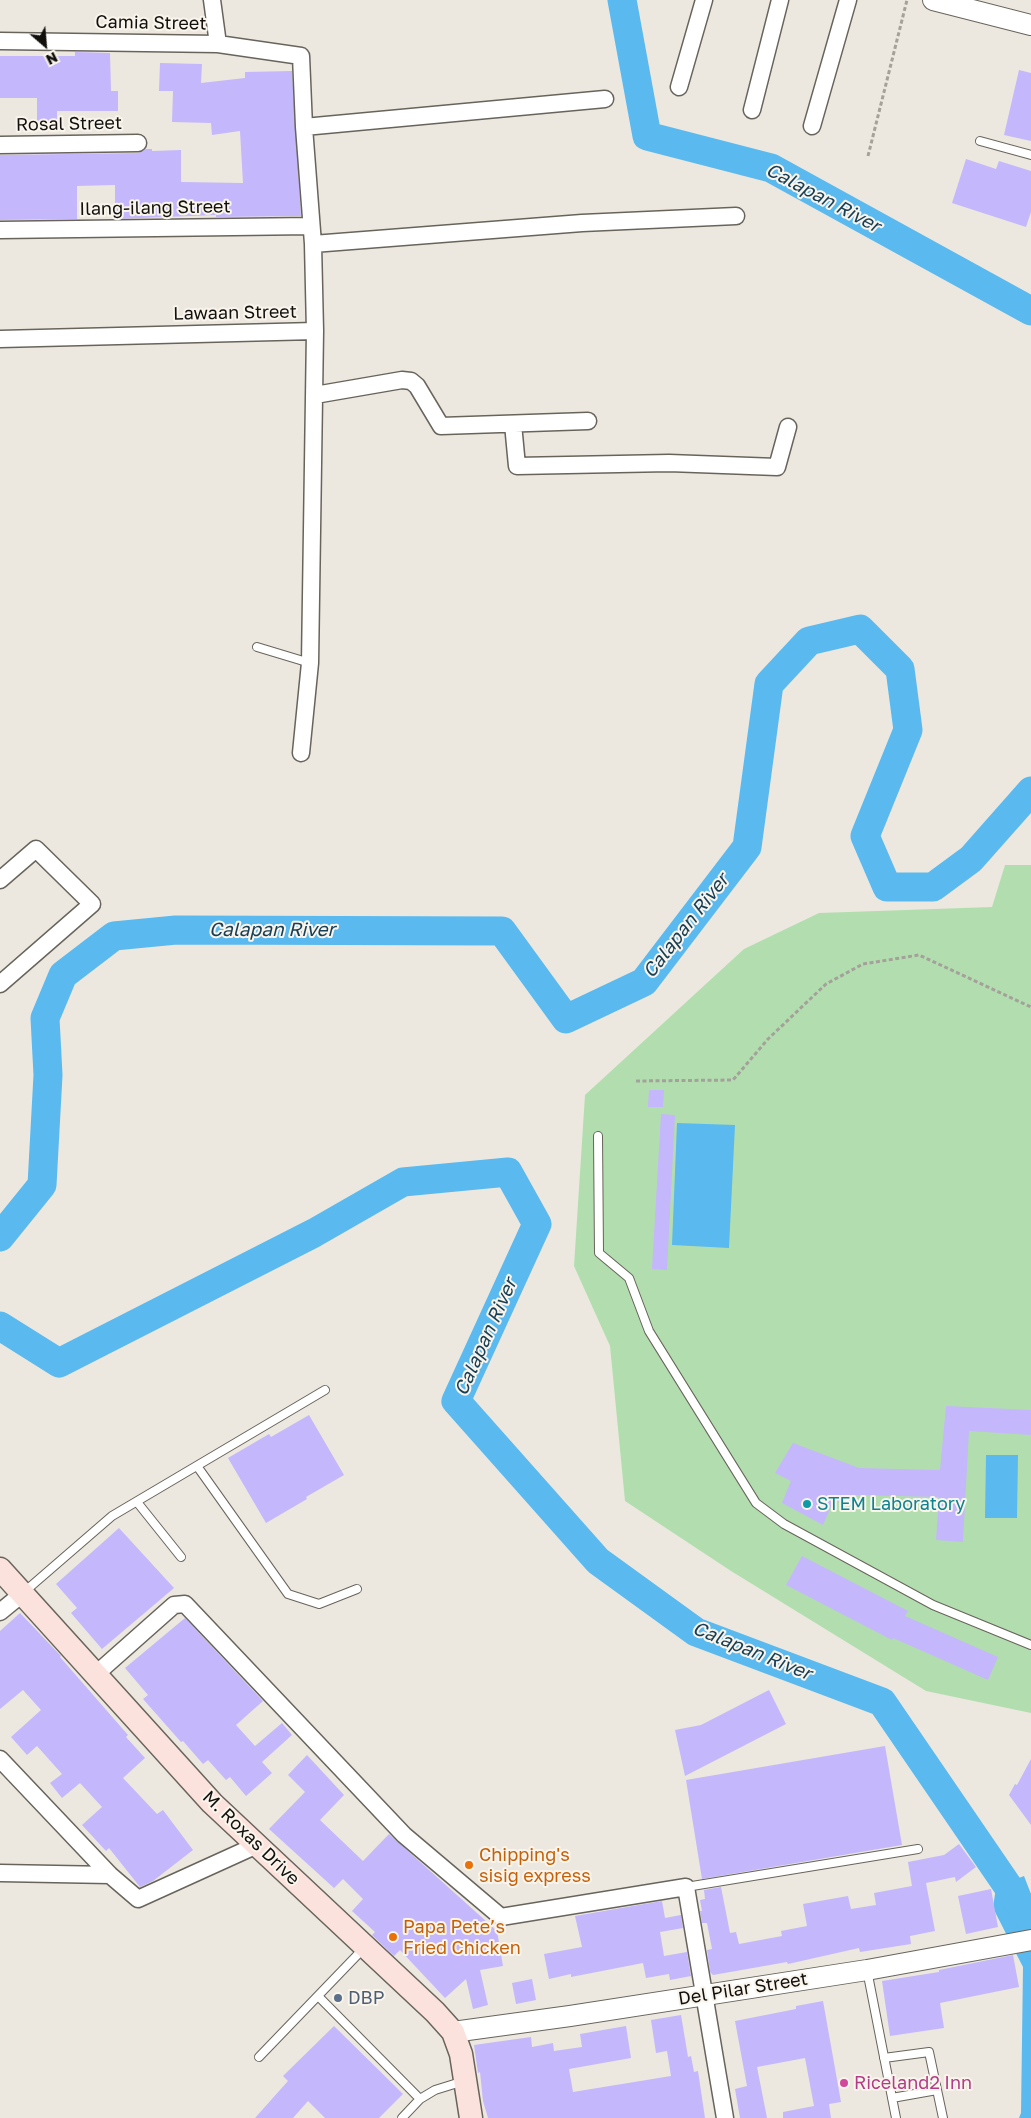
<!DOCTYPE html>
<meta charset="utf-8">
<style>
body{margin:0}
#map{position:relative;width:1031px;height:2118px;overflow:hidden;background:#ece8df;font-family:"Golos Text",sans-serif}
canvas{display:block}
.north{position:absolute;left:20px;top:20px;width:50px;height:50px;-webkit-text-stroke:4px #faf5ec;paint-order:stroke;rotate:153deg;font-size:14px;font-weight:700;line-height:20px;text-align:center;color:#11100d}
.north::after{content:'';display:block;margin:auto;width:18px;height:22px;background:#11100d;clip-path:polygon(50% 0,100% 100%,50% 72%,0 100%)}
</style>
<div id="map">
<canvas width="1031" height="2118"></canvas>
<div class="north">N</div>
</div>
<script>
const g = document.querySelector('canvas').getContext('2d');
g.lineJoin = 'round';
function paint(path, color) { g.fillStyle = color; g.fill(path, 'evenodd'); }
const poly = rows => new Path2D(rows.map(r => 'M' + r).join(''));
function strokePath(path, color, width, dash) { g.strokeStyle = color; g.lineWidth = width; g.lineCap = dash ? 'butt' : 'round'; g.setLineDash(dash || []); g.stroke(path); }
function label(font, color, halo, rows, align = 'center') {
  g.font = font + ' "Golos Text",sans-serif'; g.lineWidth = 4; g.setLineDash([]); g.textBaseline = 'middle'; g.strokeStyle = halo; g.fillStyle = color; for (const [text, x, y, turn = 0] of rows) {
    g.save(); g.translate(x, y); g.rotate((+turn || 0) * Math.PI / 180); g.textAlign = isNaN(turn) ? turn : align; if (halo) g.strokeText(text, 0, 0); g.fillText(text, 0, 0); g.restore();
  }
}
paint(poly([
 [1005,865,1031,865,1031,1713,926,1691,731,1571,625,1501,610,1346,574,1266,585,1095,744,949,819,913,992,907]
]), '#b2deaf');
paint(poly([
 [677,1123,735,1125,729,1248,672,1245],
 [986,1455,1018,1455,1017,1518,985,1518],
 [1024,1876,1031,1894,1031,2118,1019,2118,1021,2113,1023,1967,993,1908,996,1887]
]), '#5ab9ef');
strokePath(poly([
 [622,0,647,136,771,168,1031,311],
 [0,1237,42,1185,48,1075,45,1018,63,975,114,936,176,930,502,931,566,1019,644,982,747,847,769,684,809,641,860,629,900,669,908,730,865,836,887,887,933,887,971,859,1031,791],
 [0,1326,59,1363,314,1233,403,1182,508,1172,537,1224,456,1401,598,1561,696,1632,882,1702,1031,1920]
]), '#5ab9ef', 29);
paint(poly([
 [75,52,110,53,111,91,118,91,118,111,57,111,57,123,37,123,37,98,0,98,0,56,75,56],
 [160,63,202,64,201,83,245,78,245,72,292,71,301,216,216,217,216,215,115,219,115,185,77,186,77,219,0,220,0,155,138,153,146,149,152,149,152,151,181,150,181,182,243,183,240,131,212,135,211,123,172,122,173,91,159,91],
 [1019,70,1031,73,1031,141,1004,135],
 [966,159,996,169,999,161,1031,171,1031,212,1026,227,952,203],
 [649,1090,664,1090,663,1107,648,1107],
 [661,1114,675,1115,667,1270,652,1269],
 [946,1406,1031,1410,1031,1435,969,1431,963,1542,936,1540,939,1497,855,1495,854,1508,834,1500,823,1525,782,1503,791,1481,775,1473,793,1443,859,1468,940,1470],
 [309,1415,344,1475,306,1497,307,1499,266,1523,228,1458,269,1434,271,1437],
 [119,1528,174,1588,102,1649,71,1613,77,1608,56,1584],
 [802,1556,908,1611,905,1616,998,1657,988,1680,893,1638,892,1640,786,1585],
 [20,1613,61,1656,60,1657,128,1735,126,1737,145,1758,123,1778,157,1814,163,1810,193,1850,153,1881,140,1887,109,1848,106,1851,82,1825,102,1807,80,1783,62,1798,50,1783,62,1774,37,1746,27,1755,11,1737,41,1710,23,1690,0,1709,0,1631],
 [185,1618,263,1701,236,1725,255,1746,282,1723,292,1735,262,1762,272,1773,246,1796,230,1777,226,1780,208,1760,203,1764,183,1741,181,1742,143,1699,148,1695,125,1668],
 [769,1690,786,1724,685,1776,675,1730,701,1725],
 [885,1746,902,1845,702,1879,686,1780],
 [307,1755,344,1795,320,1820,363,1861,389,1834,497,1931,503,1966,480,1970,488,2005,473,2009,466,1979,445,1998,400,1950,394,1956,372,1935,375,1932,352,1911,363,1899,343,1879,334,1888,269,1829,305,1792,288,1775],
 [1031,1759,1031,1825,1009,1795,1015,1784,1017,1785],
 [959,1844,976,1867,956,1882,955,1877,926,1883,935,1931,910,1936,911,1944,860,1952,859,1948,788,1964,787,1962,713,1975,710,1972,707,1950,712,1949,707,1923,702,1923,700,1911,702,1911,700,1900,705,1899,704,1890,721,1887,730,1933,736,1932,739,1944,782,1936,781,1931,807,1926,803,1904,848,1896,851,1909,876,1905,874,1893,912,1886,908,1862,944,1855],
 [991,1889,998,1927,966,1934,958,1896],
 [662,1901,665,1918,681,1915,683,1928,660,1932,664,1956,687,1952,691,1976,670,1980,669,1974,646,1978,643,1963,571,1977,571,1974,549,1979,544,1954,582,1947,575,1916],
 [1013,1955,1019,1987,940,2003,944,2028,890,2036,882,1981,939,1972,939,1970],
 [532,1979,536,2000,516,2004,512,1983],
 [823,2001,841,2102,829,2104,831,2118,783,2118,783,2112,814,2106,805,2058,757,2067,767,2118,740,2118,735,2089,747,2086,735,2021,796,2009,796,2006],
 [681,2015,688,2057,691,2056,694,2072,698,2071,705,2118,488,2118,483,2101,480,2072,478,2073,474,2045,531,2037,532,2047,553,2043,554,2051,582,2047,580,2034,626,2026,631,2058,569,2069,573,2092,671,2076,667,2051,656,2053,651,2020],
 [334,2026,403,2094,379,2118,325,2118,308,2101,293,2118,255,2118,288,2081,283,2076]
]), '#c4b7fb');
const service = poly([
 [980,141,1031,155],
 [257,647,310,663],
 [598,1136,599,1253,629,1278,649,1331,756,1503,784,1524,933,1605,1031,1645],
 [197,1466,288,1594,319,1604,357,1589],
 [137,1502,181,1557],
 [23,1593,112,1516,325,1390],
 [686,1887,918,1849],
 [867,1970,896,2118],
 [318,1996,420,2099],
 [259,2057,364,1948],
 [884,2058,929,2052,943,2118],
 [892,2098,937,2090],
 [402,2118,420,2099,435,2090,464,2081]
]);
const minor = poly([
 [212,0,218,44],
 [0,41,218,44,301,56,304,127,313,244,315,331,0,339],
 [679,87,704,0],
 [752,110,780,0],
 [812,126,848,0],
 [304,127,605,99],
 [0,145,138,143],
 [0,230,311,226],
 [313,244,582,223,736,216],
 [315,395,402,380,411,381,417,386,441,426,588,421],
 [513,424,517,466,669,463,777,467,788,427],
 [301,753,310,663,315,331],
 [0,880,36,849,92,904,0,984],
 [0,1612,22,1594],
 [95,1675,174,1605,185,1604,404,1835,501,1917,686,1887,725,2118],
 [0,1759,110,1875,138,1899,257,1845],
 [0,1873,110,1875]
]);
const tertiary = poly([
 [933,0,1031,25],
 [453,2032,570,2016,867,1970,1031,1940]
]);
const secondary = poly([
 [0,1569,212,1803,435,2012,453,2032,461,2054,471,2118]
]);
strokePath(service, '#68645c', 10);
strokePath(minor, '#68645c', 19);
strokePath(tertiary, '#68645c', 22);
strokePath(secondary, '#68645c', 25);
strokePath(poly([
 [868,156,907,0],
 [636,1081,733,1080,768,1039,826,984,863,964,919,955,1031,1007]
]), '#a4a19a', 3, [4, 2.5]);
strokePath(service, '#fff', 8);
strokePath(minor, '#fff', 16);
strokePath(tertiary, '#fff', 20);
strokePath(secondary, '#fce2dc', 22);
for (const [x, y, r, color] of [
 [807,1504,5,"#0f9aa8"],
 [469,1865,5,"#e8710a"],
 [393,1937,5,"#e8710a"],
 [338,1998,5,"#5c6f8a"],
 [844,2083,5,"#d1479c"]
]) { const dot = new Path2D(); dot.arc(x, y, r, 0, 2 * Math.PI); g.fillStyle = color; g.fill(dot); strokePath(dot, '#faf5ec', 2); }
label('18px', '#11100d', '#faf5ec', [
 ["Camia Street",151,23,1],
 ["Rosal Street",69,124,-1],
 ["Ilang-ilang Street",155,208,-1],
 ["Lawaan Street",235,313,-1],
 ["M. Roxas Drive",251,1838,44],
 ["Del Pilar Street",743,1989,-9]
]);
label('18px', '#0d838f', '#faf5ec', [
 ["STEM Laboratory",817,1504]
], 'left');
label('18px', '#c56008', '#faf5ec', [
 ["Chipping's",479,1855],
 ["sisig express",479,1876],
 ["Papa Pete’s",403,1927],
 ["Fried Chicken",403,1948]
], 'left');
label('18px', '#4e5e75', '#faf5ec', [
 ["DBP",348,1998]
], 'left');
label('18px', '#b23c85', '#faf5ec', [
 ["Riceland2 Inn",854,2083]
], 'left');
label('italic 19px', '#163e55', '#faf5ec', [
 ["Calapan River",823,198,28],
 ["Calapan River",686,926,-52],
 ["Calapan River",272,930],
 ["Calapan River",486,1337,-66],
 ["Calapan River",752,1651,22]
]);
</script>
